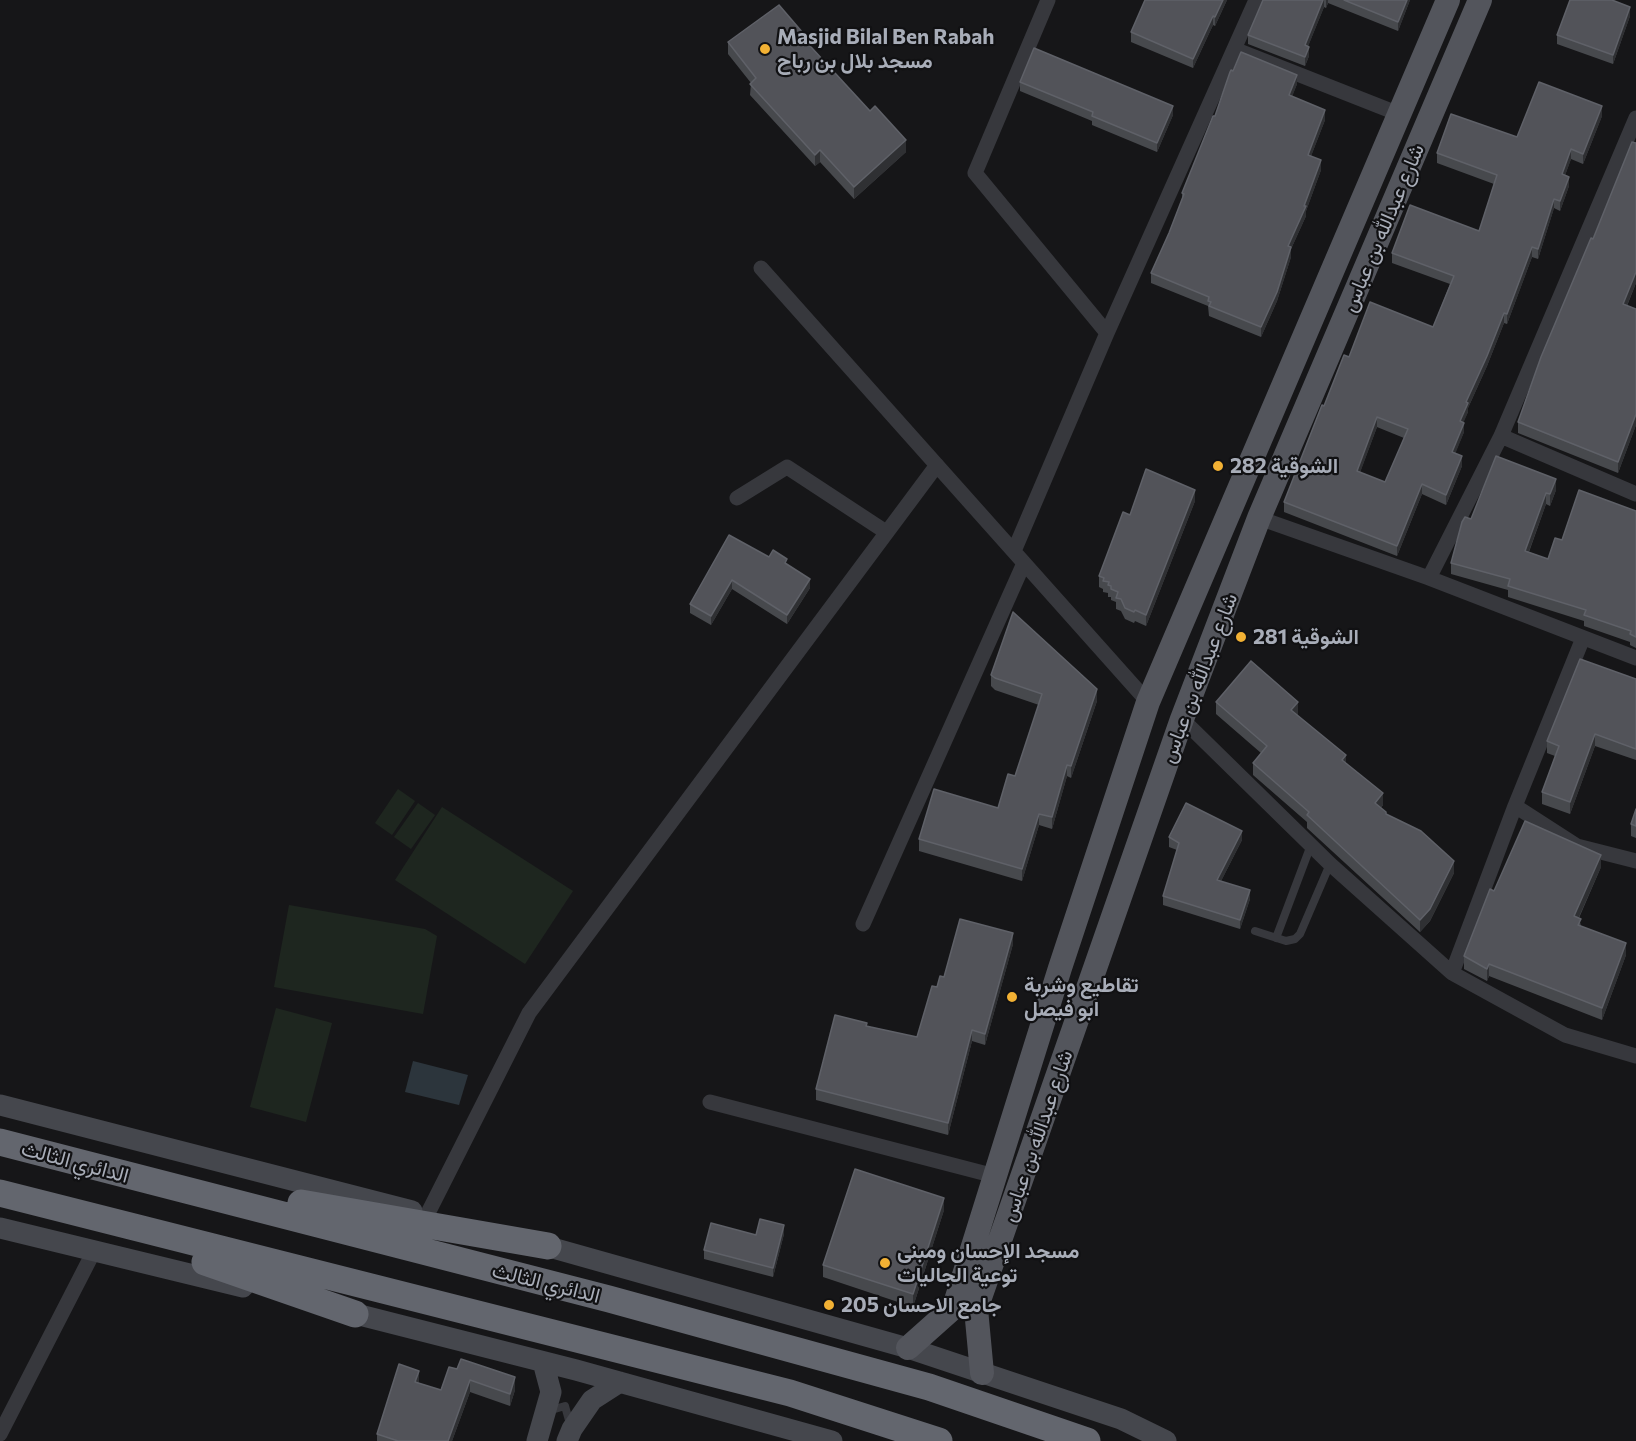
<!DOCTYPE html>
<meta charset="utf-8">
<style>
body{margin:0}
canvas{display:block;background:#161618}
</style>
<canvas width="1636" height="1441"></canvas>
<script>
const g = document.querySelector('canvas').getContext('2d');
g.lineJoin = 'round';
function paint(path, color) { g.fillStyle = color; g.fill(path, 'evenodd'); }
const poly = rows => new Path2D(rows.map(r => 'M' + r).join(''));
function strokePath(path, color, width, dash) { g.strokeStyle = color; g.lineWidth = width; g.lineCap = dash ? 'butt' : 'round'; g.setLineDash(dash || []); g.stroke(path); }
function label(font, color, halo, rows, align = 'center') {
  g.font = font + ' Commissioner,Vazirmatn,sans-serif'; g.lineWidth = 4.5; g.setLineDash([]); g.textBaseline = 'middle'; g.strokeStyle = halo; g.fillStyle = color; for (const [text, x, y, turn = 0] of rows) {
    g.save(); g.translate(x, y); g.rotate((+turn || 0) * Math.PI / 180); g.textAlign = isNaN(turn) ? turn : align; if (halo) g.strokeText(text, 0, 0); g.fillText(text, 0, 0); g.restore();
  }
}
paint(poly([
 [398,789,415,801,392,835,375,823],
 [418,803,435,815,411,849,394,837],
 [442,807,573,891,525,964,395,880],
 [289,905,425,929,437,936,423,1014,274,987],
 [276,1008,332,1023,306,1122,250,1107]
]), '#1e261f');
paint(poly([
 [413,1061,468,1075,459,1105,405,1092]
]), '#2c353c');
strokePath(poly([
 [1255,931,1286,941,1295,939,1300,934,1330,864],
 [1276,938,1311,845],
 [548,1411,565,1406,570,1424]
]), '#37383d', 8);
strokePath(poly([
 [1048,0,975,173,1107,333],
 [1234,49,1399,114],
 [761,268,1148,702],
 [1501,436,1636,494],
 [737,498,787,467,886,532],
 [1259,518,1429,578,1636,658],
 [1014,551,1107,333,1256,0],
 [1429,578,1501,436,1636,118],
 [1583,638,1515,806,1452,973,1565,1035,1636,1056],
 [1182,719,1330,864,1452,973],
 [1515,806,1577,846,1636,861],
 [863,924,1024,563],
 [710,1102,995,1176],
 [427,1215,529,1013,937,465],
 [0,1434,94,1251]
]), '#37383d', 15);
strokePath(poly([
 [0,1105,412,1211],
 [0,1228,243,1287],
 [535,1243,908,1348,1121,1419,1166,1441],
 [340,1310,576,1370,832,1441],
 [537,1441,551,1392,543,1362],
 [567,1441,572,1429,592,1400,620,1382]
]), '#45474d', 21);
strokePath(poly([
 [908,1348,954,1307,1060,968,1148,702,1448,0],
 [982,1373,976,1309,1182,719,1259,518,1480,0]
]), '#53555c', 24);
strokePath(poly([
 [0,1142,609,1299,929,1387,1087,1441],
 [0,1193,790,1393,939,1441],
 [301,1203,548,1246],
 [205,1262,355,1314]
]), '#63666e', 27);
paint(poly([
 [1227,0,1215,26,1213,25,1193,68,1131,42,1131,32],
 [1263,0,1410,0,1398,31,1328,3,1326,8,1324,7,1308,46,1309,56,1305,66,1248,44,1248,35],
 [1630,16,1613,64,1557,44,1557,35],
 [803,38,906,152,854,199,820,162,815,166,750,95,751,83,728,54,728,42],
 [1020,82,1173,115,1157,152,1092,125,1092,121,1020,91],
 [1297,84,1292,96,1325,120,1311,156,1321,170,1306,211,1306,216,1291,249,1291,257,1277,301,1261,337,1209,316,1208,306,1151,283,1151,273,1169,233,1182,199,1182,193,1215,116],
 [1602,116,1583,164,1571,159,1565,175,1569,186,1560,211,1554,208,1538,259,1532,257,1507,324,1504,323,1487,366,1468,408,1468,412,1463,422,1464,432,1455,453,1462,466,1446,505,1422,494,1397,556,1284,512,1284,502,1324,406,1349,357,1433,327,1450,284,1392,263,1392,253,1479,231,1494,184,1437,163,1437,153,1517,137],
 [1377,427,1404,438,1385,482,1360,472],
 [1636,143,1636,283,1627,306,1636,309,1636,425,1618,473,1518,433,1518,422,1593,239],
 [1556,490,1550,506,1546,504,1529,552,1548,559,1562,540,1636,511,1636,648,1630,645,1630,642,1584,626,1584,621,1508,597,1508,590,1451,574,1451,563,1471,519],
 [1195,501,1146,626,1135,621,1134,623,1125,619,1121,611,1116,609,1116,602,1111,600,1111,597,1108,597,1108,593,1103,592,1103,589,1099,587,1099,576,1130,515],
 [769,557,787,564,810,588,787,624,732,589,711,625,690,613,690,604],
 [991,675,1097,701,1071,778,1067,776,1052,829,1039,825,1022,881,919,851,919,839,998,808,1015,776,1039,705,995,690,991,686],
 [1636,679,1636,760,1595,746,1570,814,1542,804,1542,792,1555,756,1547,753,1547,741],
 [1216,702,1298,714,1297,715,1346,763,1383,805,1381,808,1386,814,1454,873,1430,921,1420,932,1307,828,1307,822,1253,775,1253,763,1261,753,1216,714],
 [1636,809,1636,838,1631,836,1631,824],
 [1169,837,1242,840,1221,881,1250,899,1240,929,1163,905,1163,896,1177,850,1169,847],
 [1601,867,1579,918,1581,926,1626,955,1602,1020,1489,976,1487,981,1464,969,1464,956],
 [1013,944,985,1045,972,1041,948,1135,816,1100,816,1089,867,1026,917,1037,937,987,944,977],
 [944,1210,913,1307,823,1277,823,1265],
 [784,1234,773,1277,704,1259,704,1250,756,1235],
 [449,1367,515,1390,510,1406,470,1392,452,1441,377,1441,377,1434,419,1383,441,1390]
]), '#47494d');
paint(poly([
 [1223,0,1227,0,1215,26,1215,17],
 [1323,0,1324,0,1324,7,1305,54,1305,45],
 [1326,0,1328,0,1328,3,1326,8],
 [1407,0,1410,0,1398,31,1398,22],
 [1630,7,1630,16,1613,64,1613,55],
 [1213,16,1213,25,1193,68,1193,59],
 [1309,47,1309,56,1305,66,1305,57],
 [1297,75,1297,84,1289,105,1289,95],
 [1173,106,1173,115,1157,152,1157,143],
 [1602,106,1602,116,1583,164,1583,154],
 [1325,110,1325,120,1308,164,1308,155],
 [906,140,906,152,854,199,854,187],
 [1571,149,1571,159,1562,184,1562,174],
 [820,150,820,162,815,166,815,155],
 [1321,160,1321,170,1306,211,1306,216,1291,249,1291,257,1277,301,1261,337,1261,327,1288,246],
 [1569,177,1569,186,1560,211,1560,201],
 [1554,199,1554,208,1538,259,1538,249],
 [1532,247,1532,257,1507,324,1507,314],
 [1636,272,1636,283,1623,315,1623,304],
 [1504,313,1504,323,1487,366,1468,408,1468,412,1460,431,1460,421,1466,402],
 [1636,414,1636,425,1618,473,1618,462],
 [1377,417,1377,427,1357,481,1357,471],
 [1464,423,1464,432,1452,462,1452,452],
 [1462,456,1462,466,1446,505,1446,495],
 [1556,479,1556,490,1550,506,1550,494],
 [1422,484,1422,494,1397,556,1397,546],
 [1195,490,1195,501,1146,626,1146,615],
 [1546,493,1546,504,1525,562,1525,551],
 [810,579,810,588,787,624,787,615],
 [732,580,732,589,711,625,711,616],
 [1097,689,1097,701,1071,778,1071,766],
 [1298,702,1298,714,1291,722,1291,710],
 [1595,734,1595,746,1570,814,1570,802],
 [1346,755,1346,767,1342,760],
 [1067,765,1067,776,1052,829,1052,817],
 [1383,793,1383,805,1375,815,1375,803],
 [1039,814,1039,825,1022,881,1022,869],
 [1242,831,1242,840,1217,889,1217,880],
 [1601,855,1601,867,1574,928,1574,916],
 [1454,861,1454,873,1430,921,1420,932,1420,920],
 [1250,890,1250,899,1240,929,1240,920],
 [1013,933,1013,944,985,1045,985,1034],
 [1626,943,1626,955,1602,1020,1602,1008],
 [1489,964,1489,976,1487,981,1487,969],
 [972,1030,972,1041,948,1135,948,1123],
 [944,1198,944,1210,913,1307,913,1294],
 [784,1225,784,1234,773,1277,773,1268],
 [419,1371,419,1383,415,1382],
 [515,1377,515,1390,510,1406,510,1394],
 [470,1380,470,1392,452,1441,448,1441]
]), '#2f3033');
const building = poly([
 [1145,0,1223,0,1215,17,1213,16,1193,59,1131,32,1145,0],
 [1263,0,1323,0,1305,45,1309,47,1305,57,1248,35,1263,0],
 [1344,0,1407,0,1398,22,1344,0],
 [1570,0,1612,0,1630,7,1613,55,1557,35,1570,0],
 [779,5,803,33,800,35,870,111,875,106,906,140,854,187,820,150,815,155,750,84,756,78,728,42,779,5],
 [1034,48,1173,106,1157,143,1092,116,1093,112,1020,82,1034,48],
 [1241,52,1297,75,1289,95,1325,110,1308,155,1321,160,1304,206,1306,206,1288,246,1291,247,1277,292,1261,327,1209,306,1211,302,1208,301,1209,297,1151,273,1169,233,1184,194,1182,193,1213,116,1215,116,1230,72,1231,70,1233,71,1241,52],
 [1539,82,1602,106,1583,154,1571,149,1562,174,1569,177,1560,201,1554,199,1538,249,1532,247,1507,314,1504,313,1487,356,1466,402,1468,403,1460,421,1464,423,1452,452,1462,456,1446,495,1422,484,1397,546,1284,502,1322,405,1324,406,1344,355,1349,357,1370,302,1433,327,1454,276,1392,253,1410,205,1479,231,1497,175,1437,153,1451,114,1517,137,1539,82],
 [1377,417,1408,429,1385,482,1357,471,1377,417],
 [1632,142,1636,143,1636,272,1623,304,1636,309,1636,414,1618,462,1518,422,1541,357,1591,238,1593,239,1632,142],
 [1496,456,1556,479,1550,494,1546,493,1525,551,1548,559,1555,538,1562,540,1579,490,1636,511,1636,637,1630,634,1631,631,1584,615,1586,610,1508,586,1510,579,1451,563,1462,522,1465,517,1471,519,1496,456],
 [1146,469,1195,490,1146,615,1135,610,1134,612,1125,608,1121,599,1116,598,1118,592,1111,589,1111,586,1108,585,1109,582,1103,581,1104,578,1099,576,1123,512,1130,515,1146,469],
 [729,535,769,557,773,550,787,559,785,563,810,579,787,615,732,580,711,616,690,604,729,535],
 [1013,612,1097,689,1071,766,1067,765,1052,817,1039,814,1022,869,919,839,934,789,998,808,1008,774,1015,776,1042,694,995,678,991,675,1013,612],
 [1580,659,1636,679,1636,749,1595,734,1570,802,1542,792,1559,746,1547,741,1580,659],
 [1251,661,1298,702,1291,710,1346,755,1342,760,1383,793,1375,803,1386,812,1386,814,1421,831,1454,861,1430,909,1420,920,1307,815,1309,812,1253,763,1267,746,1216,702,1251,661],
 [1186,803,1242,831,1217,880,1250,890,1240,920,1163,896,1179,843,1169,837,1186,803],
 [1636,809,1636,826,1631,824,1636,809],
 [1525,821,1601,855,1574,916,1581,919,1578,925,1626,943,1602,1008,1489,964,1487,969,1464,956,1490,889,1494,891,1525,821],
 [960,919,1013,933,985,1034,972,1030,948,1123,816,1089,835,1015,867,1023,866,1026,917,1037,932,986,937,987,940,976,944,977,960,919],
 [855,1169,944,1198,913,1294,823,1265,855,1169],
 [760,1219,784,1225,773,1268,704,1250,711,1223,756,1235,760,1219],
 [461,1359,515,1377,510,1394,470,1380,448,1441,398,1441,377,1434,399,1364,419,1371,415,1382,441,1390,449,1367,457,1369,461,1359]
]);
paint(building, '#525359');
strokePath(building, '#5f6168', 1.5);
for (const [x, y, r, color] of [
 [765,49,6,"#f2b134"],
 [1218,466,6,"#f2b134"],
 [1241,637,6,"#f2b134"],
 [1012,997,6,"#f2b134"],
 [885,1263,6,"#f2b134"],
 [829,1305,6,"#f2b134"]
]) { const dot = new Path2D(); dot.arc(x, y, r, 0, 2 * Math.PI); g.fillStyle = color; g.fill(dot); strokePath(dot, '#111113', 2); }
label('bold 21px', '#a8adb8', '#111113', [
 ["Masjid Bilal Ben Rabah",777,37],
 ["مسجد بلال بن رباح",777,61],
 ["الشوقية 282",1230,466],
 ["الشوقية 281",1253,637],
 ["تقاطيع وشربة",1024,985],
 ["ابو فيصل",1024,1009],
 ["مسجد الإحسان ومبنى",897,1251],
 ["توعية الجاليات",897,1275],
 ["جامع الاحسان 205",841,1305]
], 'left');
label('21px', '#a8adb8', '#111113', [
 ["شارع عبدالله بن عباس",1383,228,-67],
 ["شارع عبدالله بن عباس",1199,678,-69],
 ["شارع عبدالله بن عباس",1037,1136,-71],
 ["الدائري الثالث",75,1162,15],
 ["الدائري الثالث",546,1283,14]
]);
</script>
